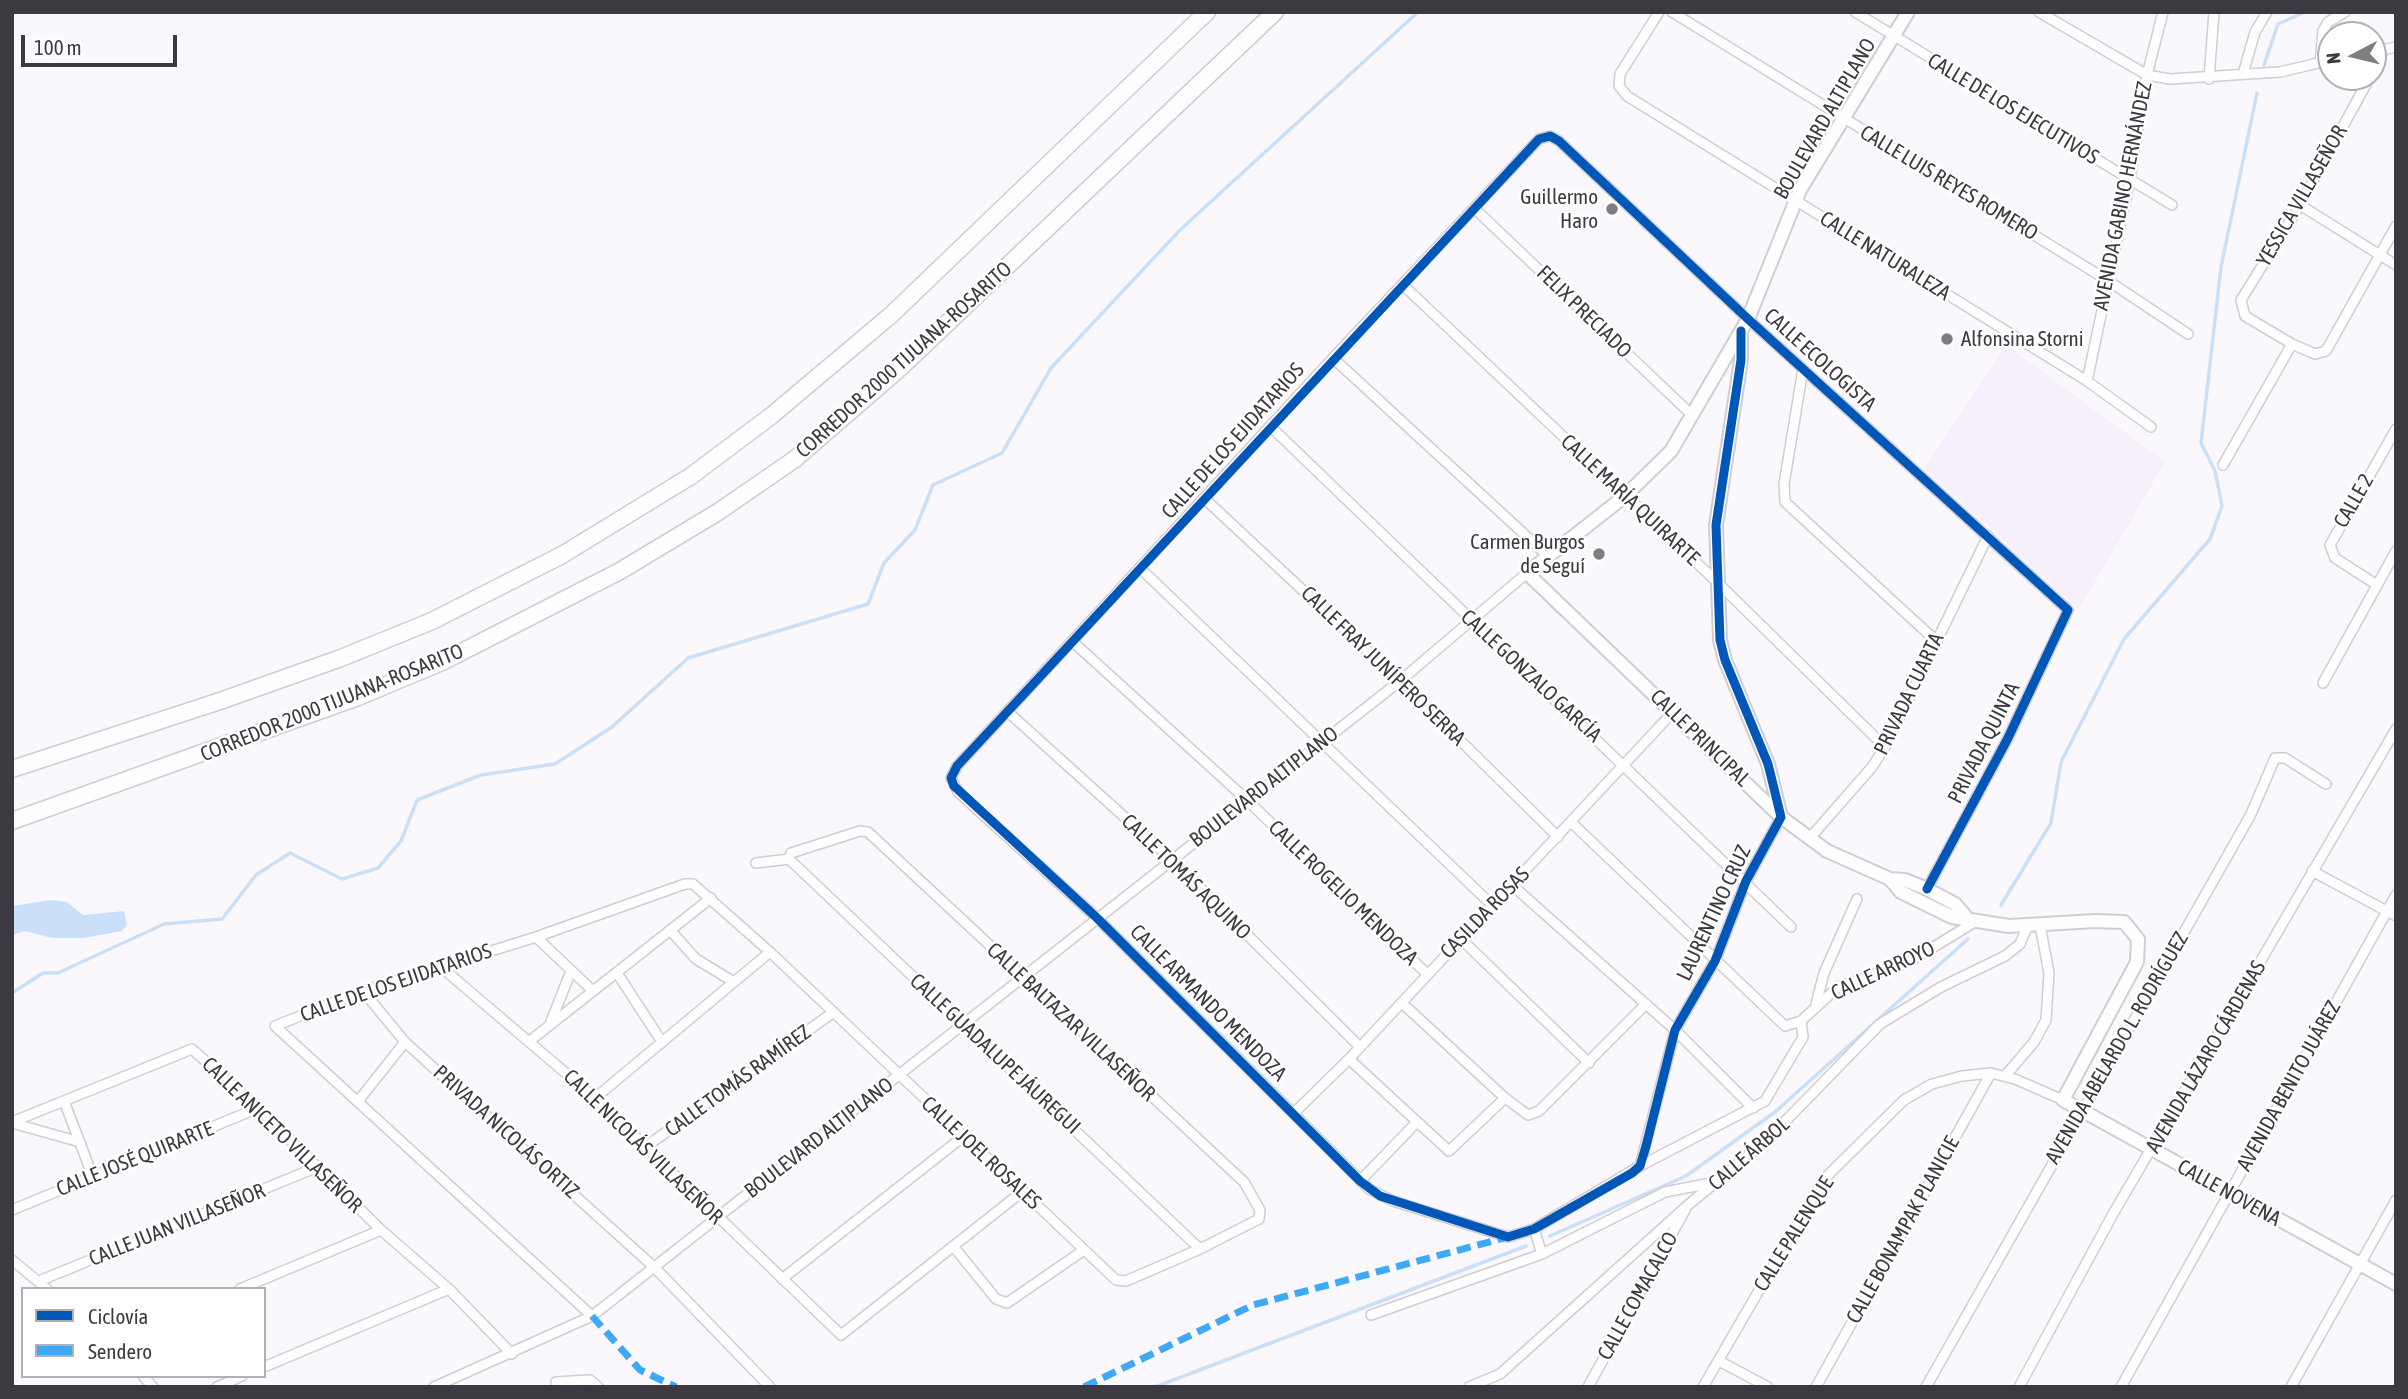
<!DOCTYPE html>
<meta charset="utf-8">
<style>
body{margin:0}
#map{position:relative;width:2408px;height:1399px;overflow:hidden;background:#faf8fc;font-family:"Asap Condensed",sans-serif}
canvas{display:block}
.frame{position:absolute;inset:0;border:14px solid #3d3940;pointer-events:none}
.legend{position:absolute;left:21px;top:1287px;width:245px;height:91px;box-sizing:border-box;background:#fff;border:2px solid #b1b0b3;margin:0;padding:9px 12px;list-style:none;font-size:21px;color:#3d3940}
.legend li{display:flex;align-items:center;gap:14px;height:35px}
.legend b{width:35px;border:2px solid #b1b0b3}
.north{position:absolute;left:2317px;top:21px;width:70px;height:70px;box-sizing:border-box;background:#fff;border:2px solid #b1b0b3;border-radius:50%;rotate:263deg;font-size:19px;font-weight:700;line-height:28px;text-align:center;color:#3d3940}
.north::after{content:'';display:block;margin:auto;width:24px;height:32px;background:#7f7c82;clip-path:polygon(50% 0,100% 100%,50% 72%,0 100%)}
.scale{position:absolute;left:21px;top:35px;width:156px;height:32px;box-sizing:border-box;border:4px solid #3d3940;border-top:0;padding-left:9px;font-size:21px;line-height:24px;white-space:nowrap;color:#3d3940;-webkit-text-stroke:5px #fff;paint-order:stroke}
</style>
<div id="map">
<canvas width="2408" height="1399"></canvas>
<div class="frame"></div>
<ul class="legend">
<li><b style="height:9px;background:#0057b8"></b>Ciclovía</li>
<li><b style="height:9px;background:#3fa9f5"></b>Sendero</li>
</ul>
<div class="north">N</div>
<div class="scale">100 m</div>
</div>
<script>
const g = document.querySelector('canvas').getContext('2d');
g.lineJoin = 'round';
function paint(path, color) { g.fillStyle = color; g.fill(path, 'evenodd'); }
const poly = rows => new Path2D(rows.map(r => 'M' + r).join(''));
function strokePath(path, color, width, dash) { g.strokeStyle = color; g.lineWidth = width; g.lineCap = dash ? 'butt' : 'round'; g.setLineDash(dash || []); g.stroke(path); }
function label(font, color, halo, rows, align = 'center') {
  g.font = font + ' "Asap Condensed",sans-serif'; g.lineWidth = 5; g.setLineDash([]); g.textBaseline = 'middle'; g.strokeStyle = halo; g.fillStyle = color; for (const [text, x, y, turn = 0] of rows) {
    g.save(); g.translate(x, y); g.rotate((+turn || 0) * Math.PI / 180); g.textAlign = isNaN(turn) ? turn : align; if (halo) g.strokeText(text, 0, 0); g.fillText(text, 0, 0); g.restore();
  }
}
paint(poly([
 [2006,345,2165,462,2079,609,1924,468]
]), '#f6effc');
paint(poly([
 [51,900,67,902,83,915,124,911,127,925,122,931,84,938,52,938,25,931,12,935,12,906]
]), '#c9e0f8');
strokePath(poly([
 [2264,65,2278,24,2305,12],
 [2001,905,2051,823,2061,762,2124,639,2210,539,2222,506,2215,471,2201,443,2221,267,2257,93],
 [12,993,43,973,58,973,164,924,222,919,256,875,290,853,342,879,378,868,401,841,417,800,481,775,555,764,612,727,688,658,868,604,884,563,915,530,933,485,1002,453,1051,368,1180,230,1418,12],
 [1550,1236,1686,1176,1775,1112,1968,939],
 [1155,1387,1526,1246]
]), '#c9e0f8', 3.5);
const street = poly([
 [1659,12,1620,74,1619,86,1627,96,2087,381,2151,427],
 [1672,12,2107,280,2188,334],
 [1855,12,2172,205],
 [2039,12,2147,75,2170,79,2280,72,2331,60],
 [2373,52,2396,47],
 [2320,63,2323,31,2328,22,2345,12],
 [2373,71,2384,50],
 [2243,74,2255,32,2267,12],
 [2209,79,2214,12],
 [2300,205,2396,265],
 [1475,209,1693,416],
 [1403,285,1717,582,1885,747],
 [2292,344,2245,316,2241,300,2300,205,2370,77],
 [1333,358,1548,556],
 [1803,369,1784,484,1785,502,1935,640],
 [2087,381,2130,179,2147,75,2163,12],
 [1270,426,1791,927],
 [2223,465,2292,344,2315,354,2326,351,2396,226],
 [1205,499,1400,681,1558,837],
 [1141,569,1493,906],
 [2377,585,2335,558,2330,545,2396,429],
 [1073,642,1247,800,1427,974],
 [2323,683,2396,551],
 [1008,712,1171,859,1360,1047],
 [1781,817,1746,881,1715,961,1675,1030,1640,1166,1534,1229,1508,1237,1393,1201,1369,1189,1097,918,958,792,951,778,957,766,1333,358,1539,139,1550,136,1559,141,1748,319,2068,610,2008,738,1927,889],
 [1572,823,1785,1026,1801,1021,1838,987,1909,962,1978,920],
 [1809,839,1872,767,1885,747,1988,536],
 [789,859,1200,1249],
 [756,863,789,859],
 [2312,871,2396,916],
 [1512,885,1675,1030,1753,1108],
 [670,930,696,959,734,982],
 [536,937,593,991],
 [1461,939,1589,1063],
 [441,967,595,1098,841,1335,1023,1191],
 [617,973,662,1042],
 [363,991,405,1042,655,1268,770,1387],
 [1402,1003,1505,1098,1528,1115,1539,1111,1646,1004],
 [1816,1004,1824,973,1857,899],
 [550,1024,571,971],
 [531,1040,711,898],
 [1349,1059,1449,1151,1505,1098],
 [2005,1076,2034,1042,2046,1020,2049,973,2040,925],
 [595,1098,770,952],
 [359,1100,405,1042],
 [64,1101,93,1177],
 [1294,1113,1349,1059,1674,711],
 [12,1122,192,1049,258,1108,381,1230,449,1289,512,1354],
 [12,1123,80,1142],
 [644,1148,831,1014],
 [1640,1166,1765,1101,1803,1037,1801,1021],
 [1360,1181,1416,1123],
 [12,1210,258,1108],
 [1534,1229,1542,1254],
 [953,1246,996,1299,1007,1303,1084,1250],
 [12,1260,47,1289],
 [782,1279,964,1136],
 [39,1281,315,1168],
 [240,1289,381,1230],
 [1371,1315,1542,1254,1665,1192,1716,1182],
 [592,1316,275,1026,363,991,536,937,685,884,693,884,770,952,1116,1280,1126,1281,1200,1249,1259,1219,1260,1210,1244,1182,868,832,860,831,791,853,789,859],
 [1719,1361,1768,1387],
 [264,1367,449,1289],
 [143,1376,153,1387],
 [556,1382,590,1380,598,1387],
 [217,1387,242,1376],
 [434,1387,592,1316,1400,681,1527,573],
 [1469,1387,1500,1374,1688,1205,1766,1141,1880,1024,1941,987,2005,956,2020,944,2027,927],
 [1588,1387,1685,1210],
 [1703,1387,1823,1180,1904,1100,1932,1084,1962,1076,1991,1073,2015,1079,2063,1100],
 [1816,1387,1991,1073],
 [1926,1387,2250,816,2275,758,2285,758,2326,784],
 [2019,1387,2113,1214,2396,729],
 [2121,1387,2396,895],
 [2291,1387,2396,1200]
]);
const secondary = poly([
 [1908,12,1800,190,1748,319,1671,451,1625,496,1527,573,1781,817,1827,851,1890,879,1905,880,1927,889,1955,904,1966,917],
 [1741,333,1741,360,1716,525,1720,640,1725,660,1768,764,1781,817],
 [1890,879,1901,892,1952,917,2009,926,2096,921,2124,922,2138,939,2137,962,2063,1100,2396,1284]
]);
const highway = poly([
 [12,769,220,701,341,658,432,621,562,555,691,476,771,416,891,315,1207,12],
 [12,821,358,697,444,661,620,571,718,512,795,459,900,368,1275,12]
]);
strokePath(street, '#d0cdd3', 12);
strokePath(secondary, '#d0cdd3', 16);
strokePath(highway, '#d0cdd3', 19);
strokePath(street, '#fefeff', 9);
strokePath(secondary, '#fefeff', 12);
strokePath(highway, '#fefeff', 16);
strokePath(poly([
 [592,1316,640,1370,676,1387],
 [1084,1387,1253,1305,1504,1238]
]), '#3fa9f5', 7, [14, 7]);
strokePath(poly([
 [1741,331,1741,360,1716,525,1720,640,1725,660,1768,764,1781,817,1746,881,1715,961,1675,1030,1646,1146,1640,1166,1632,1173,1534,1229,1508,1237,1380,1196,1360,1181,1097,918,954,786,951,778,957,766,1539,139,1550,136,1559,141,1748,319,2068,610,2008,738,1927,889]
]), '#0057b8', 9);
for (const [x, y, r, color] of [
 [1612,209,7,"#7f7c82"],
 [1947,339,7,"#7f7c82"],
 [1599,554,7,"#7f7c82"]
]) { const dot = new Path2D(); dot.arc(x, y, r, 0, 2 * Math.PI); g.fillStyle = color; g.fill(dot); strokePath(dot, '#fff', 2.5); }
label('21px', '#3d3940', '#fff', [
 ["CALLE DE LOS EJECUTIVOS",2013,109,31],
 ["BOULEVARD ALTIPLANO",1825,119,-60],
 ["CALLE LUIS REYES ROMERO",1949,183,31],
 ["AVENIDA GABINO HERNÁNDEZ",2123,196,-79],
 ["YESSICA VILLASEÑOR",2302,196,-60],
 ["CALLE NATURALEZA",1885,256,32],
 ["FELIX PRECIADO",1584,312,44],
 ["CORREDOR 2000 TIJUANA-ROSARITO",904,360,-42],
 ["CALLE ECOLOGISTA",1820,360,42],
 ["CALLE DE LOS EJIDATARIOS",1233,441,-48],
 ["CALLE MARÍA QUIRARTE",1630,500,43],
 ["CALLE 2",2354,501,-60],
 ["CALLE FRAY JUNÍPERO SERRA",1383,666,44],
 ["CALLE GONZALO GARCÍA",1531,676,43],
 ["PRIVADA CUARTA",1909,694,-64],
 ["CORREDOR 2000 TIJUANA-ROSARITO",332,703,-22],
 ["CALLE PRINCIPAL",1700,738,44],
 ["PRIVADA QUINTA",1984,743,-63],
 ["BOULEVARD ALTIPLANO",1264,787,-38],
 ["CALLE TOMÁS AQUINO",1186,877,44],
 ["CALLE ROGELIO MENDOZA",1343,893,44],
 ["CASILDA ROSAS",1485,913,-46],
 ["LAURENTINO CRUZ",1714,913,-65],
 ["CALLE ARROYO",1883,971,-25],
 ["CALLE DE LOS EJIDATARIOS",396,983,-19],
 ["CALLE ARMANDO MENDOZA",1208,1003,45],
 ["CALLE BALTAZAR VILLASEÑOR",1071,1022,43],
 ["AVENIDA ABELARDO L. RODRÍGUEZ",2117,1048,-60],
 ["CALLE GUADALUPE JÁUREGUI",995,1054,43],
 ["AVENIDA LÁZARO CÁRDENAS",2206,1057,-60],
 ["CALLE TOMÁS RAMÍREZ",738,1081,-36],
 ["AVENIDA BENITO JUÁREZ",2289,1086,-61],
 ["PRIVADA NICOLÁS ORTIZ",506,1132,42],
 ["CALLE ANICETO VILLASEÑOR",282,1135,44],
 ["BOULEVARD ALTIPLANO",819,1138,-38],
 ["CALLE NICOLÁS VILLASEÑOR",643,1147,44],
 ["CALLE JOEL ROSALES",981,1153,43],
 ["CALLE ÁRBOL",1749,1154,-41],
 ["CALLE JOSÉ QUIRARTE",135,1159,-22],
 ["CALLE NOVENA",2229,1193,29],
 ["CALLE JUAN VILLASEÑOR",177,1225,-22],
 ["CALLE BONAMPAK PLANICIE",1903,1230,-61],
 ["CALLE PALENQUE",1794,1234,-58],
 ["CALLE COMACALCO",1638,1296,-61]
]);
label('21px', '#3d3940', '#fff', [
 ["Guillermo",1598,197],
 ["Haro",1598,221],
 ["Alfonsina Storni",1961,339,"left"],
 ["Carmen Burgos",1585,542],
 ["de Seguí",1585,566]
], 'right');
</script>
